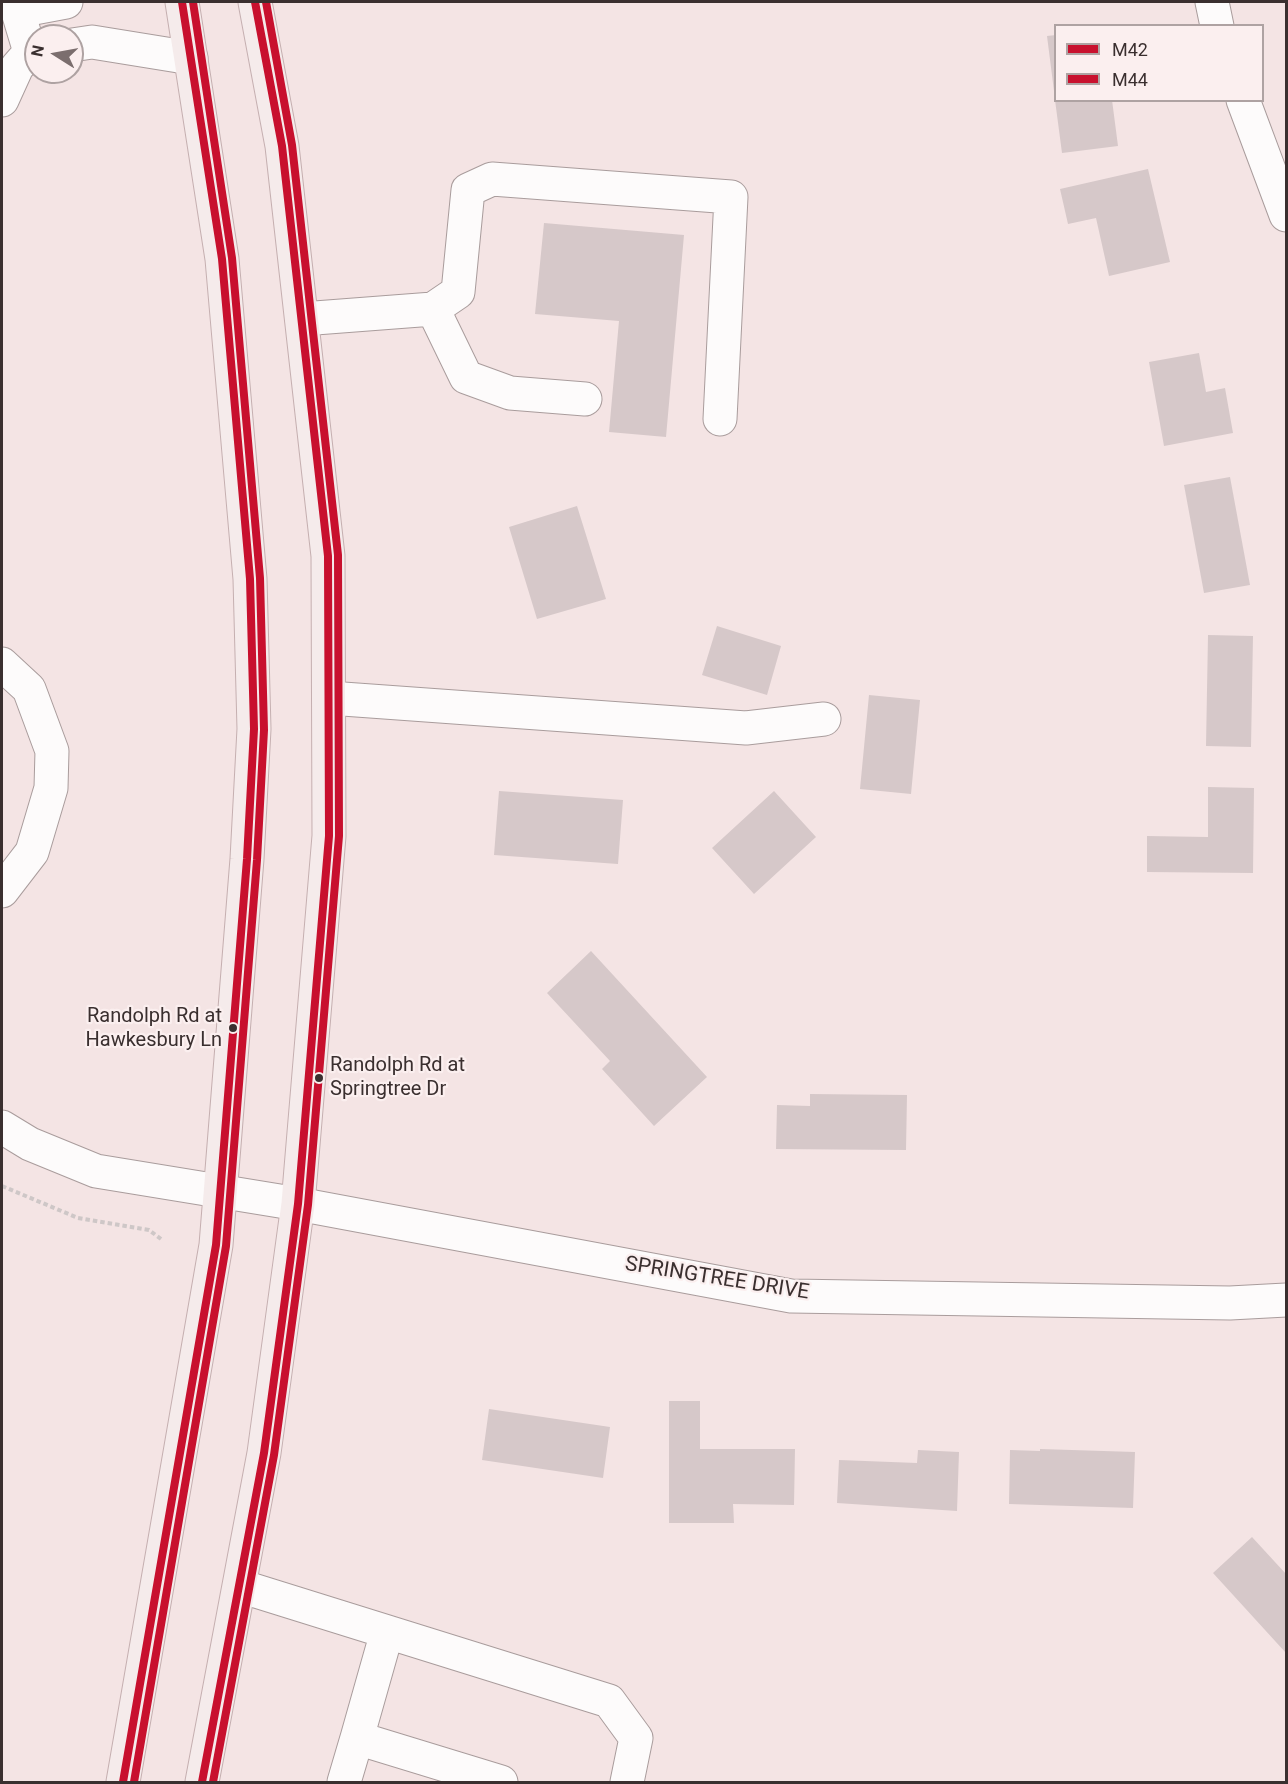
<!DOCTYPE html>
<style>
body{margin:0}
#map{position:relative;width:1288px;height:1784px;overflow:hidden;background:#f4e4e4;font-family:Roboto,sans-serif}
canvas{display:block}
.frame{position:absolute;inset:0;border:3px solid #3a2f2f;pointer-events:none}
.legend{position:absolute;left:1054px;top:24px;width:210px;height:78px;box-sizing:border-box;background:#fbefef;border:2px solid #aea2a2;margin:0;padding:8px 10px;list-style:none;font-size:18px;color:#3a2f2f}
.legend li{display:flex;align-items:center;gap:12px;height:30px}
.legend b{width:30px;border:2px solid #aea2a2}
.north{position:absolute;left:24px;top:24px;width:60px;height:60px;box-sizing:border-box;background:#fbefef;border:2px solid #aea2a2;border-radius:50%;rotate:281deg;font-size:16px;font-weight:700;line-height:24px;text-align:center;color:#3a2f2f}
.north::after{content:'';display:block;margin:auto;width:21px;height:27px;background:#7b6e6e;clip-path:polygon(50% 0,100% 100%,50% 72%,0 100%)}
</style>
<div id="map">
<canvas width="1288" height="1784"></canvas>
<div class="frame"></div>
<ul class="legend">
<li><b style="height:8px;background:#c8102e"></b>M42</li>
<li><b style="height:8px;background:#c8102e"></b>M44</li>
</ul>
<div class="north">N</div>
</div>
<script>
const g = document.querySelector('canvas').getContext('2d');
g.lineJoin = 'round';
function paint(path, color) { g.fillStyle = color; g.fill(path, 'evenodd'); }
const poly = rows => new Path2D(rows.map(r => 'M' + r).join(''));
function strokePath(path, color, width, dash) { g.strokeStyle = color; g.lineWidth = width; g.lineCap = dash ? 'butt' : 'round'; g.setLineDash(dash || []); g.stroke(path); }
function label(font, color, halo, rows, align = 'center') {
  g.font = font + ' Roboto,sans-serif'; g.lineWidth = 4.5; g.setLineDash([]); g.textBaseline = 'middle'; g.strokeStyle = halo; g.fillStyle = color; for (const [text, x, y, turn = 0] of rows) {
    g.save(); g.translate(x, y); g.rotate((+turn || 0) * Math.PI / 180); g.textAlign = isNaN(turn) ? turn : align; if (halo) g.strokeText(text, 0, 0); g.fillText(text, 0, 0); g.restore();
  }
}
paint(poly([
 [1056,35,1056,91,1054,91,1047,36],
 [1055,100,1112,100,1118,146,1062,153],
 [1148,169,1170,262,1109,276,1096,218,1068,224,1060,189],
 [544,223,684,235,666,437,609,432,619,321,535,314],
 [1199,353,1206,392,1225,388,1233,433,1164,446,1149,362],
 [1230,477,1250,585,1204,593,1184,485],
 [577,506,606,599,537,619,509,527],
 [717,626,781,646,767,695,702,675],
 [1208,635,1253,636,1251,747,1206,746],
 [869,695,920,700,911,794,860,789],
 [1208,787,1254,788,1253,873,1147,872,1147,836,1208,837],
 [499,791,623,800,618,864,494,855],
 [774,791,816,837,754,894,712,848],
 [591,951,707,1077,654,1126,602,1069,610,1061,547,993],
 [810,1094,907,1095,906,1150,776,1149,777,1105,810,1106],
 [669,1401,700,1401,700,1449,795,1449,794,1505,733,1504,734,1523,669,1523],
 [489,1409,610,1427,603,1478,482,1460],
 [1040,1449,1135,1452,1133,1508,1009,1504,1010,1450,1040,1451],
 [918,1450,959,1452,957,1511,837,1503,839,1460,917,1463],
 [1252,1537,1286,1574,1286,1653,1213,1573]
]), '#d6c8c9');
const minor = poly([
 [15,2,30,52],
 [1212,2,1217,26],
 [18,11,66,2],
 [72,45,92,42,191,58],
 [2,100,17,67,30,52,36,51],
 [1243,100,1286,215],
 [433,309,466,377,510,393,585,399],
 [302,319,433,309,458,292,468,190,492,179,731,197,720,419],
 [2,664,29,689,52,751,51,788,32,852,2,891],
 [329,698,746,728,824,719],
 [2,1127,30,1144,96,1171,298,1204,791,1296,1230,1303,1286,1300],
 [240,1586,609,1701,636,1738,627,1782],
 [357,1738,387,1632],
 [344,1782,357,1738,501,1782]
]);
const major = poly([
 [123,1782,216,1245,247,859,254,729,250,579,222,259,182,2],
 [202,1782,264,1453,298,1204,329,836,328,556,282,146,255,2]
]);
strokePath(minor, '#a99c9c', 35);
strokePath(major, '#c5afb0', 35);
strokePath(poly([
 [2,1186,78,1218,149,1230,161,1239]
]), '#cec7c7', 4, [4.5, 3]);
strokePath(minor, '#fdfbfb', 33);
strokePath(major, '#f5ebeb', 33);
strokePath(poly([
 [123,1782,216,1245,247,859,254,729,250,579,222,259,182,2],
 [202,1782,264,1453,298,1204,329,836,328,556,282,146,255,2]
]), '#c8102e', 8);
strokePath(poly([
 [134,1782,226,1246,257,860,264,730,260,578,232,258,193,2],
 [213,1782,274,1455,308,1205,339,836,338,555,292,145,266,2]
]), '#c8102e', 8);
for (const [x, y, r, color] of [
 [233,1028,5,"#3a2f2f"],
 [319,1078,5,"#3a2f2f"]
]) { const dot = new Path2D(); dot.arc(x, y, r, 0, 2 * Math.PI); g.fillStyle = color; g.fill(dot); strokePath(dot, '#fbefef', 2); }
label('20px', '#3a2f2f', '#fbefef', [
 ["Randolph Rd at",222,1017],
 ["Hawkesbury Ln",222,1041],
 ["Randolph Rd at",330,1066,"left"],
 ["Springtree Dr",330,1090,"left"]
], 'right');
label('21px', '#3a2f2f', '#fbefef', [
 ["SPRINGTREE DRIVE",717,1279,9]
]);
</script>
